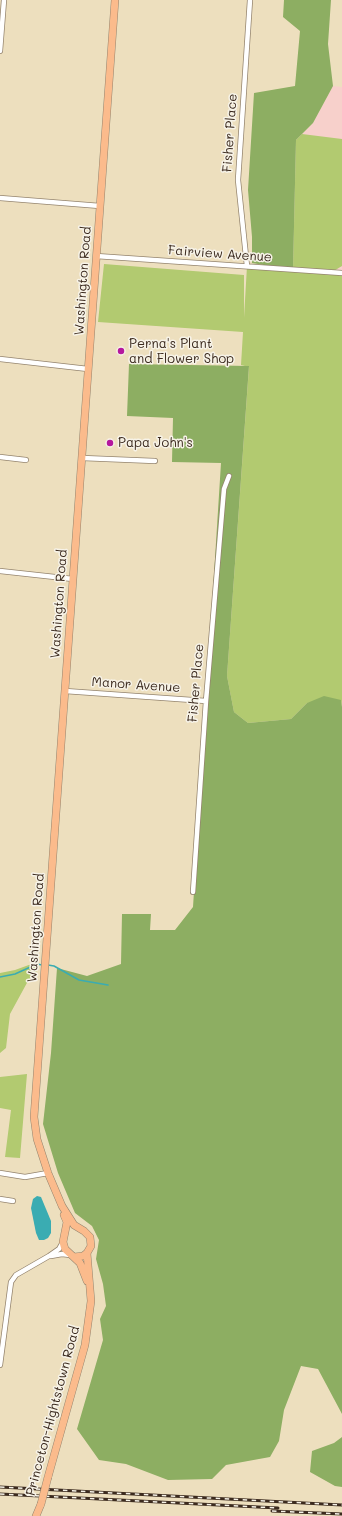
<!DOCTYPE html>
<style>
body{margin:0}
canvas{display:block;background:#eddfbe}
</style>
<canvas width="342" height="1516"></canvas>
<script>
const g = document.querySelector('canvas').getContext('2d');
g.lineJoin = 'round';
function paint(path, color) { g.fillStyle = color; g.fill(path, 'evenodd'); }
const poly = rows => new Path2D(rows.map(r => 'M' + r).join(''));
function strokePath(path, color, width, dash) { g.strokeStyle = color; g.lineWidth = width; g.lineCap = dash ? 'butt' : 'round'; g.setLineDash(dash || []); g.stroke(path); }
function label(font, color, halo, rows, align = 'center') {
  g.font = font + ' Mali,sans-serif'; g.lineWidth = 3; g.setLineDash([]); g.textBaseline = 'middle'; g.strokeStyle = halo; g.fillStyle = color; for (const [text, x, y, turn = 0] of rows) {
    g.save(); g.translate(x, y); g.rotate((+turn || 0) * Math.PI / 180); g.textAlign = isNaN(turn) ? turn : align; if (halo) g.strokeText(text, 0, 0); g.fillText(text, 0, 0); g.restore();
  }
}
paint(poly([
 [333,86,342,87,342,273,331,272,296,140,313,123]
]), '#f7d0cb');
paint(poly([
 [302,134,342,139,342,266,332,272,342,273,342,707,341,700,307,703,291,719,248,723,234,712,227,676,249,367,241,365,243,332,98,322,104,264,244,275,244,318,247,266,293,270,296,140],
 [37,962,37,971,28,981,10,1014,6,1048,0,1053,0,973,15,970],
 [27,1074,20,1158,5,1157,11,1110,0,1108,0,1077]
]), '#b2ca70');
paint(poly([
 [284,0,331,0,328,44,333,86,313,123,296,140,293,270,252,263,252,237,248,190,254,93,295,86,300,31,283,17],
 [129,364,249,366,227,676,234,712,248,723,291,719,307,703,324,696,341,700,342,707,342,1414,318,1369,301,1366,284,1410,279,1441,270,1457,226,1465,212,1479,168,1480,126,1464,99,1460,77,1429,103,1340,100,1319,106,1306,103,1284,96,1259,99,1240,92,1226,75,1213,58,1173,43,1124,51,1053,57,968,87,976,121,964,122,914,151,914,150,930,175,930,193,907,221,463,172,462,173,418,127,416],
 [342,1437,342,1487,335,1486,310,1472,312,1451,334,1443]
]), '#8dae62');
paint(poly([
 [37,1196,41,1197,51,1221,51,1233,48,1238,44,1240,39,1240,36,1233,31,1208,33,1199]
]), '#3aacb2');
strokePath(poly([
 [48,965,54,966,79,980,108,985],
 [0,977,15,974,37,964,42,965]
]), '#3aacb2', 1.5);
const street = poly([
 [0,51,4,0],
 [0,198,100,206],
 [96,256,342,273],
 [247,266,238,180,250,0],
 [0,359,88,369],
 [0,457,26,460],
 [82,458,155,461],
 [0,571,73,579],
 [65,691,206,701],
 [193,892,206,701,224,489,229,476],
 [0,1173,25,1177,48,1173],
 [0,1199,13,1201],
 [51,1256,62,1254,70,1255],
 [0,1365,11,1282,16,1275,49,1256,59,1249,63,1242]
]);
const primary = poly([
 [64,1215,67,1222,63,1242,65,1249,80,1263,87,1281],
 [74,1257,83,1256,87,1253,91,1246,90,1237,84,1231,74,1225,62,1206,48,1173,37,1139,34,1117,115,0],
 [48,1477,85,1345,91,1301,87,1253],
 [36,1516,41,1504]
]);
strokePath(street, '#94846e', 6);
strokePath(primary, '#94846e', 8);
strokePath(street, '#fff', 4.5);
strokePath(primary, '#fbbb8c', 7);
const rail = poly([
 [0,1487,342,1505],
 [0,1494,278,1508],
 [272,1511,342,1514]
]);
strokePath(rail, '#3b2a1e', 3);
strokePath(rail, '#f7f3e8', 1.5, [4.5]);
const primaryBridge = poly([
 [41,1504,48,1477]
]);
strokePath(primaryBridge, '#94846e', 8, []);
strokePath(primaryBridge, '#fbbb8c', 7);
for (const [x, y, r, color] of [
 [121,351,4,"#b5179e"],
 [110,443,4,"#b5179e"]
]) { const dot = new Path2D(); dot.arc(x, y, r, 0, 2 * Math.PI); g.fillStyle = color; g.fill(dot); strokePath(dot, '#f7f3e8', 1.5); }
label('13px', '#3b2a1e', '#f7f3e8', [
 ["Fisher Place",230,133,-86],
 ["Fairview Avenue",220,254,4],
 ["Washington Road",83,281,-86],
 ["Washington Road",59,604,-86],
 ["Fisher Place",196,683,-85],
 ["Manor Avenue",136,685,4],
 ["Washington Road",36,928,-86],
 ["Princeton-Hightstown Road",53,1411,-75]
]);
label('13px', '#3b2a1e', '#f7f3e8', [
 ["Perna's Plant",129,344],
 ["and Flower Shop",129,359],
 ["Papa John's",118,443]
], 'left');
</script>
